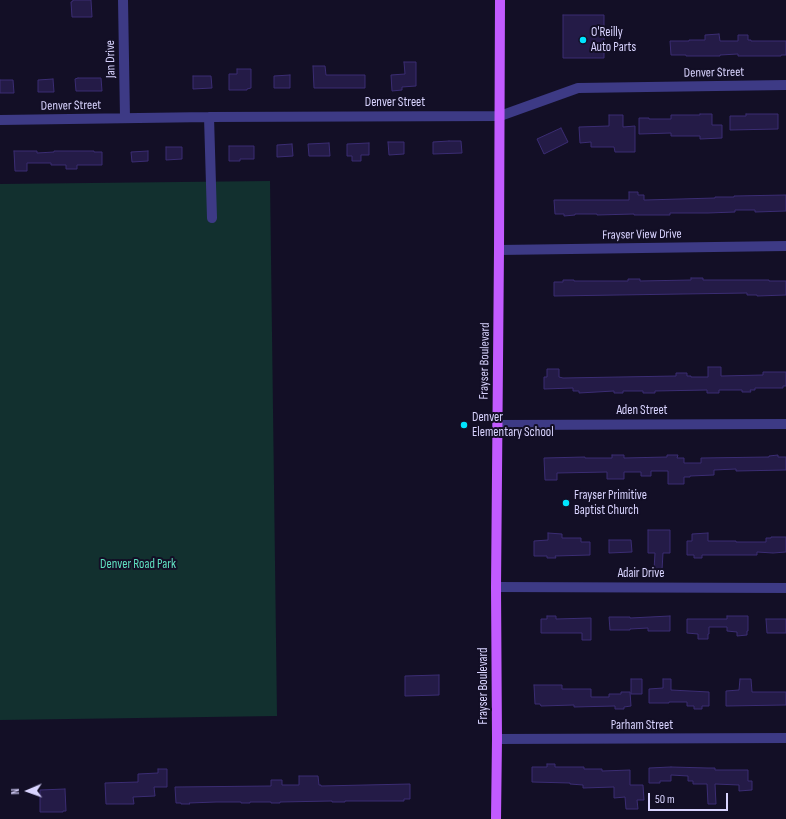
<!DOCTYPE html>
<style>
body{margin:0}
#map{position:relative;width:786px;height:819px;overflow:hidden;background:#130f26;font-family:"Sofia Sans Condensed",sans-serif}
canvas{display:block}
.north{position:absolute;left:8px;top:771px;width:40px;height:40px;-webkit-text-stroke:3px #130f26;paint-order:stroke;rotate:268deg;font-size:11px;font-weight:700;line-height:16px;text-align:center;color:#d9d4ff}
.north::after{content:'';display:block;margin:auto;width:14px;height:18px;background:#d9d4ff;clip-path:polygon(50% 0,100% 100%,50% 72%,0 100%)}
.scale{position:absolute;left:648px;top:793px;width:80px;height:18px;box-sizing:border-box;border:2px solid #d9d4ff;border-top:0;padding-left:5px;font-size:12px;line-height:14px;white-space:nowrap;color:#d9d4ff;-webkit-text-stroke:3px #130f26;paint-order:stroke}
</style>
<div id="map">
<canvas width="786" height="819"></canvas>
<div class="north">N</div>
<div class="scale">50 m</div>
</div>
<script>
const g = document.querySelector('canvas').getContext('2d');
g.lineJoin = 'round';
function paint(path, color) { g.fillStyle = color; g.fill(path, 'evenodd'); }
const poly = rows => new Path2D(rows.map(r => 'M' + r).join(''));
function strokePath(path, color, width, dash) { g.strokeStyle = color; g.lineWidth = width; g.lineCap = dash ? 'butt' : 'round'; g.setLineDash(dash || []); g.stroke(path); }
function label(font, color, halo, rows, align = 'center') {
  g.font = font + ' "Sofia Sans Condensed",sans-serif'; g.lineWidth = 4; g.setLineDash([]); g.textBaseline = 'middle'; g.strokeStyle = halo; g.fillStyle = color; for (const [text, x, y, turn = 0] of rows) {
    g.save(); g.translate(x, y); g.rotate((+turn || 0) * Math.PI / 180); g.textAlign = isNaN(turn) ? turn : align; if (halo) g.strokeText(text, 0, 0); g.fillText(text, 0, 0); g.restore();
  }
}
paint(poly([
 [270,181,277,716,0,720,0,184]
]), '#12302f');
const building = poly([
 [73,0,91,0,92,17,72,17,71,2,73,1,73,0],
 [563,15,604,15,604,58,563,58,563,15],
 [719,34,720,41,738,41,738,35,748,35,748,40,751,40,751,41,786,41,786,55,781,55,781,56,738,56,738,54,720,55,720,56,686,56,686,55,671,55,670,41,689,41,689,40,705,40,705,35,719,34],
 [404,62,416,62,416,86,402,87,402,90,392,91,391,75,405,74,404,62],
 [313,66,325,66,326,75,365,75,365,88,314,88,313,66],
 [237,69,251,69,251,88,247,89,247,90,229,90,229,74,237,74,237,69],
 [290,75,290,88,274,88,274,76,290,75],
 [193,76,211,76,212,88,193,89,193,76],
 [78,78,101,78,102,91,76,91,75,79,78,78],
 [53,79,54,92,38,92,38,80,53,79],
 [0,80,13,80,14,93,0,93,0,80],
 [700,114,712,114,712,125,722,125,722,138,700,139,700,136,671,136,671,133,639,134,639,118,649,118,649,119,671,119,671,115,700,115,700,114],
 [746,114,778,114,778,129,730,130,730,116,746,116,746,114],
 [609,115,623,115,623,127,635,126,635,152,615,152,614,147,591,147,591,142,580,143,579,127,609,126,609,115],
 [561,128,568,142,544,154,537,139,561,128],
 [449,141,461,141,462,153,433,154,433,142,449,141],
 [388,142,404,142,404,154,389,155,388,142],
 [329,143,330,156,309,156,308,144,329,143],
 [369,143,369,155,361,155,361,161,352,161,352,156,347,156,347,144,369,143],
 [292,144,293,156,277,157,277,145,292,144],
 [229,146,254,146,254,159,240,159,240,161,229,161,229,146],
 [166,147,182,147,182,159,166,160,166,147],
 [14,151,37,151,37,153,54,152,54,151,94,151,94,152,102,152,102,165,77,165,77,169,66,169,66,165,51,165,51,163,27,163,27,171,15,171,14,151],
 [148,151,148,161,132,162,131,152,148,151],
 [629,192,638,192,638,195,644,195,644,200,645,200,715,198,715,197,734,197,734,196,786,195,786,211,755,212,755,210,735,210,735,212,708,213,670,213,670,215,634,215,634,214,597,215,597,214,575,214,575,215,564,216,564,214,555,214,554,200,629,200,629,192],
 [691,278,703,278,703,280,769,280,769,281,786,281,786,295,757,296,757,295,747,295,747,293,554,296,554,282,563,282,563,280,574,280,574,281,628,281,628,279,640,279,640,281,691,280,691,278],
 [708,367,721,367,721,376,763,375,763,372,786,372,786,386,783,386,783,388,755,388,755,390,750,390,751,392,742,392,742,390,719,390,719,393,707,393,707,390,655,391,655,393,643,393,643,391,623,391,623,393,614,393,614,391,579,393,579,391,573,391,573,388,544,389,544,377,547,377,547,369,559,369,559,377,563,378,676,376,676,373,687,373,687,376,691,376,691,377,708,377,708,367],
 [612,455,624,455,624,458,667,457,667,455,678,455,677,458,684,458,684,463,701,463,701,458,769,457,769,456,778,455,778,457,786,457,786,470,736,471,736,469,714,470,714,475,690,476,690,477,684,477,684,484,668,484,668,471,651,471,651,476,641,476,641,472,624,472,624,479,607,479,607,472,557,473,557,480,545,480,544,458,585,457,585,458,612,458,612,455],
 [648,530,670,530,670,553,663,553,662,570,654,570,655,553,648,553,648,530],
 [548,533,562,534,562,538,581,538,581,542,590,542,590,555,555,556,556,558,547,558,547,556,534,556,534,541,548,540,548,533],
 [708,533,708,541,736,541,736,542,766,542,766,538,771,538,771,537,786,537,786,552,773,553,757,552,757,555,702,555,702,558,694,558,694,555,687,555,687,541,692,541,692,534,708,533],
 [609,540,631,540,632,552,609,553,609,540],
 [547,616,556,616,556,619,591,618,591,640,582,640,582,633,541,633,541,619,547,619,547,616],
 [670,616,670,631,648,631,648,628,630,629,630,630,610,630,609,617,630,617,630,618,670,616],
 [727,616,748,616,748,631,747,631,747,635,737,636,737,632,727,631,727,627,709,627,709,634,708,634,708,639,698,639,698,634,687,633,687,619,727,619,727,616],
 [766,619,786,619,786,633,767,633,766,619],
 [439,675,439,695,405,696,405,676,439,675],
 [631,679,642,679,642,694,631,694,631,679],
 [663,679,671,679,671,690,709,692,709,706,702,706,702,709,694,709,694,706,687,706,687,702,669,702,669,703,649,703,649,689,663,688,663,679],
 [740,679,751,679,752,692,786,692,786,705,726,706,726,691,739,690,740,679],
 [534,685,562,685,562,689,591,689,591,697,609,697,609,694,621,694,621,692,630,692,631,706,624,707,624,709,615,709,615,706,574,707,574,705,541,706,540,704,535,704,534,685],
 [547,764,555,764,555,767,584,767,584,769,602,769,602,771,630,770,630,785,643,785,644,800,637,800,638,809,626,809,625,797,614,798,614,787,583,788,583,785,570,784,570,783,532,782,532,767,547,767,547,764],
 [671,767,708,768,715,768,715,770,748,770,748,781,752,781,752,790,739,791,739,785,715,784,716,804,708,804,707,784,693,784,693,781,688,781,688,776,671,775,671,781,660,781,660,783,649,783,649,768,671,767],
 [158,769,167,769,167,787,154,787,155,796,133,797,134,804,106,804,105,783,138,782,138,774,158,773,158,769],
 [299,776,318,776,319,785,321,785,321,786,410,784,410,799,404,799,404,801,345,801,345,802,332,802,332,801,280,802,280,803,271,803,271,802,250,802,250,803,241,803,241,802,216,802,189,803,190,804,181,804,181,803,176,803,175,787,271,786,271,780,282,780,282,785,299,785,299,776],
 [65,789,66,811,63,811,63,812,40,812,40,790,65,789]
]);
paint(building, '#241b47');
strokePath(building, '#3b2d73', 1);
strokePath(poly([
 [123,0,125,118],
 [209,117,212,218],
 [0,120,209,117,500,116,578,88,786,85],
 [499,250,786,246],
 [497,425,786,424],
 [496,587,786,588],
 [497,739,786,738]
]), '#3d3a85', 10);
strokePath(poly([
 [496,819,497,739,496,587,499,250,500,0]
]), '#c25bff', 10);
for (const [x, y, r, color] of [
 [583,40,4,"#00e5ff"],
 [464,425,4,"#00e5ff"],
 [566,503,4,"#00e5ff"]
]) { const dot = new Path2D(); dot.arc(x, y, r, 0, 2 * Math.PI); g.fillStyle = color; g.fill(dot); strokePath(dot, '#130f26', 1.5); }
label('13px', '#d9d4ff', '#130f26', [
 ["O'Reilly",591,33],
 ["Auto Parts",591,48],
 ["Denver",472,418],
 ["Elementary School",472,433],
 ["Frayser Primitive",574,496],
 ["Baptist Church",574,511]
], 'left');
label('13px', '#d9d4ff', '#130f26', [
 ["Jan Drive",111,59,-91],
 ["Denver Street",714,73,-1],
 ["Denver Street",395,103],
 ["Denver Street",71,106,-1],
 ["Frayser View Drive",642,235,-1],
 ["Frayser Boulevard",485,361,-89],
 ["Aden Street",642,411],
 ["Adair Drive",641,574],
 ["Frayser Boulevard",484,686,-90],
 ["Parham Street",642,726]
]);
label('13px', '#5fe0c0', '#130f26', [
 ["Denver Road Park",138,565]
]);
</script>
